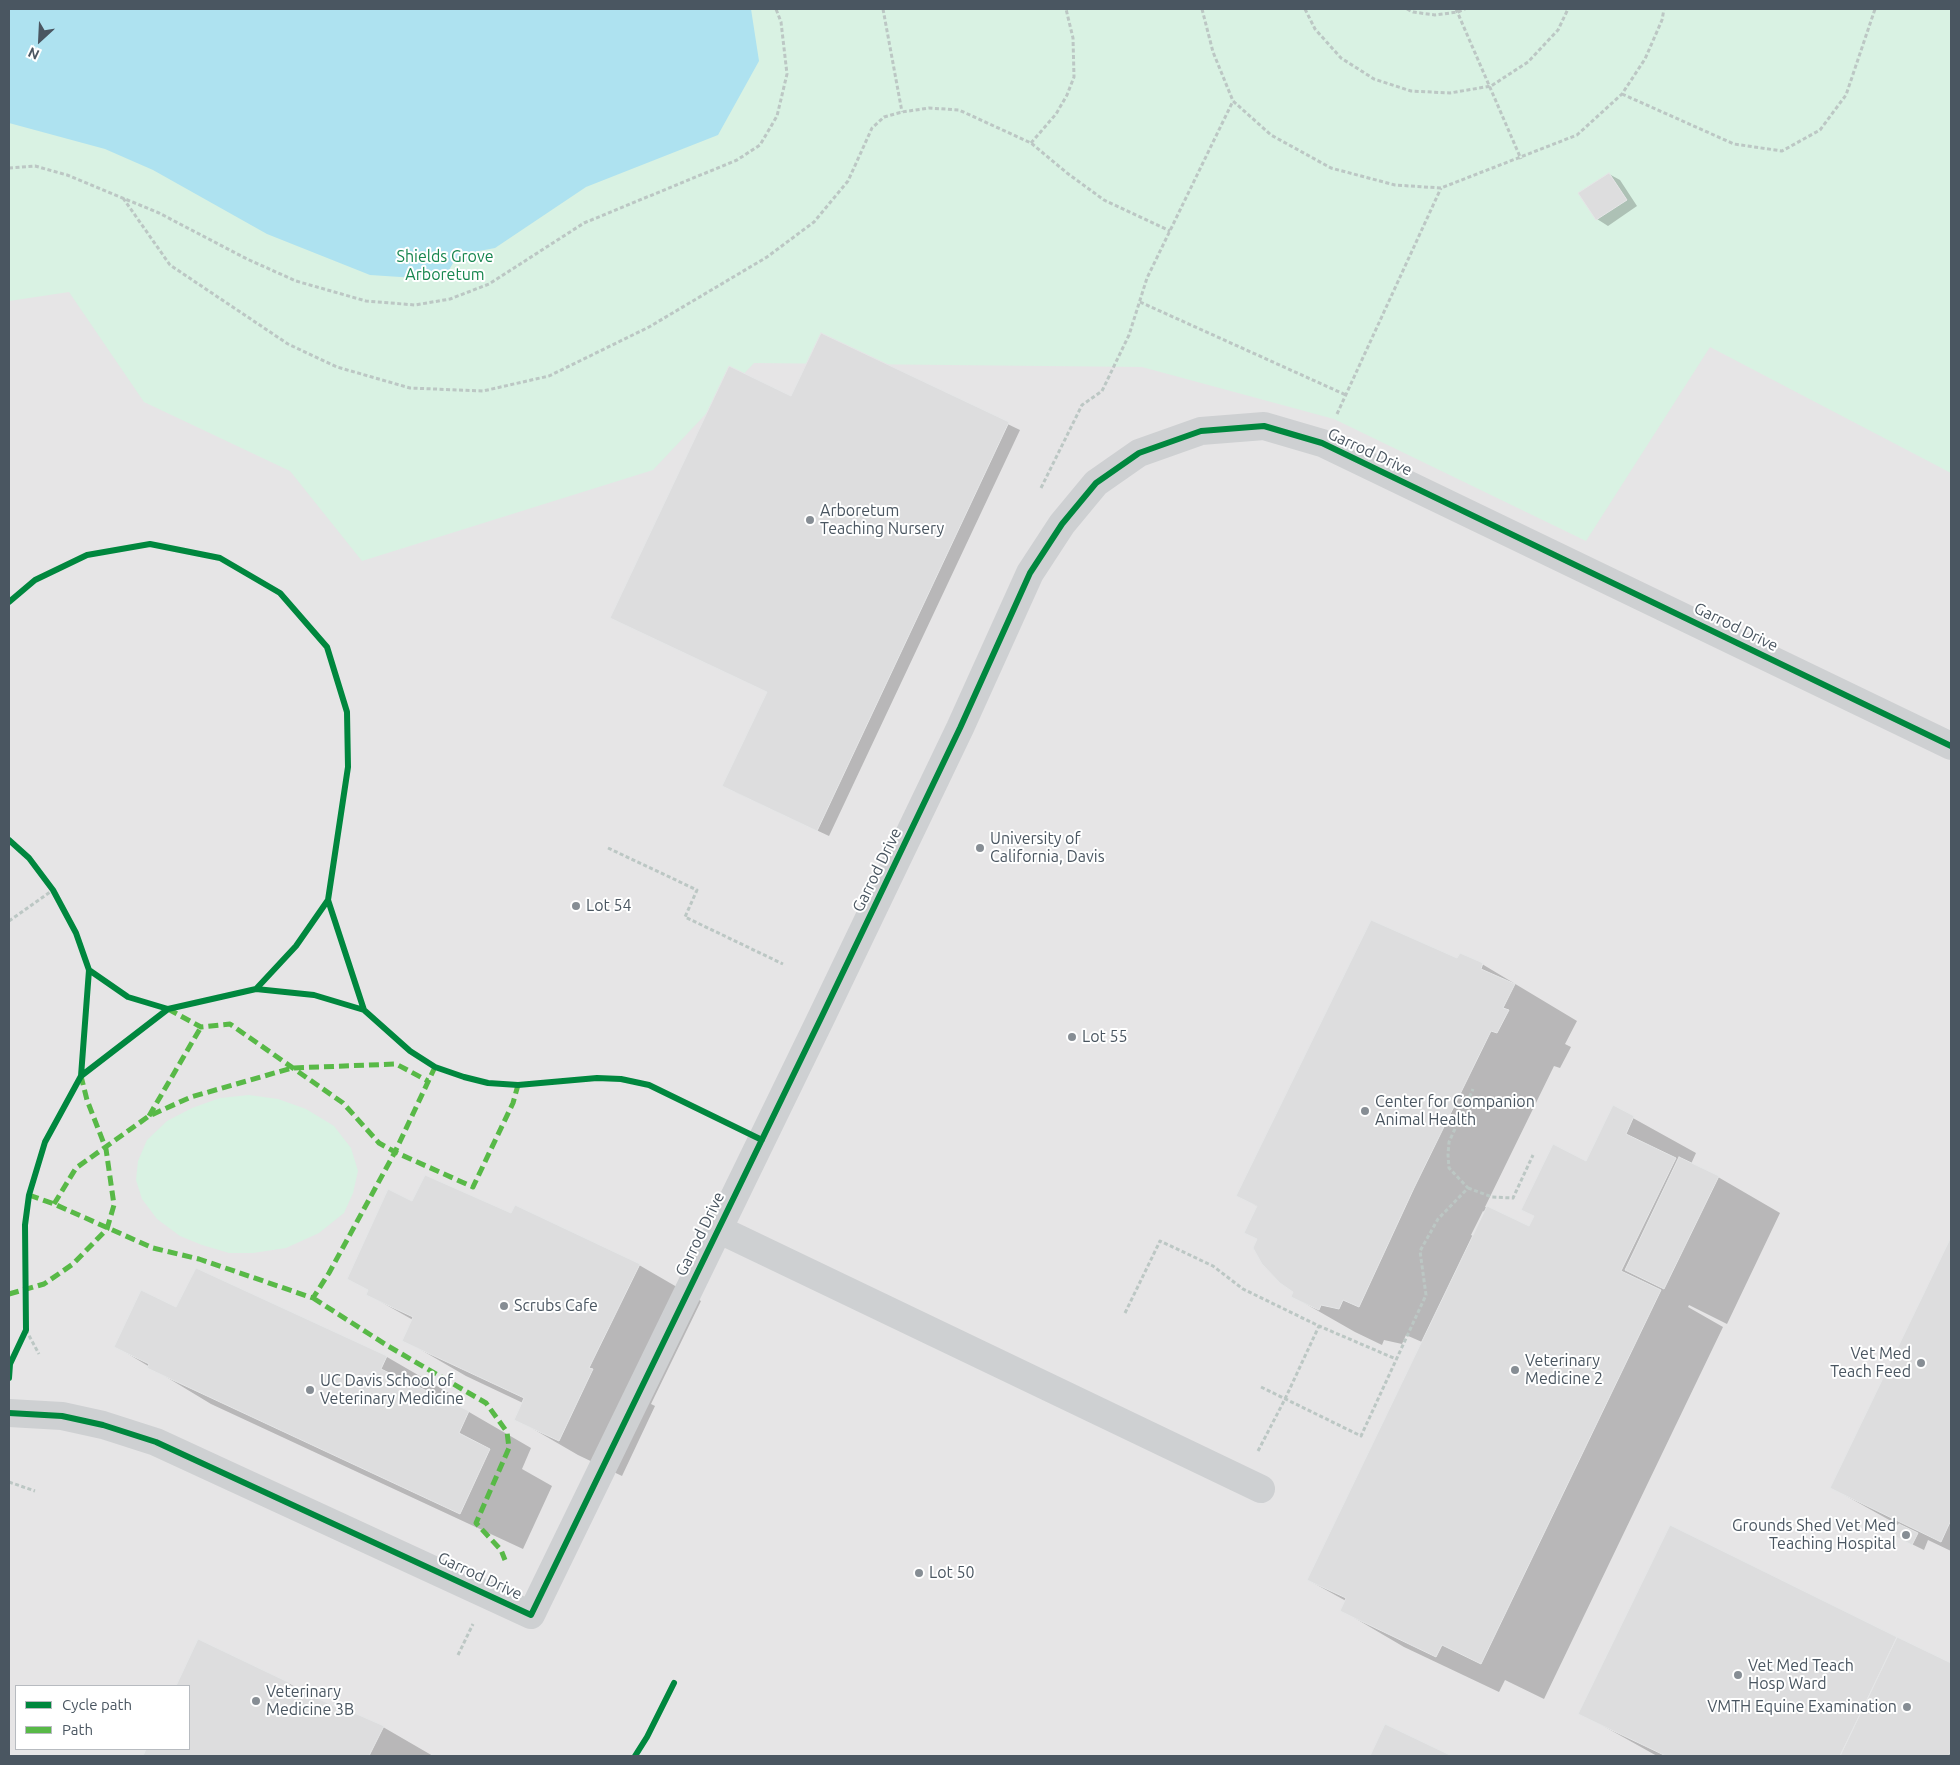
<!DOCTYPE html>
<style>
body{margin:0}
#map{position:relative;width:1960px;height:1765px;overflow:hidden;background:#f4f4f4;font-family:Ubuntu,sans-serif}
canvas{display:block}
.frame{position:absolute;inset:0;border:10px solid #4a5661;pointer-events:none}
.legend{position:absolute;left:15px;top:1685px;width:175px;height:65px;box-sizing:border-box;background:#fff;border:1px solid #b7bbc0;margin:0;padding:6px 9px;list-style:none;font-size:15px;color:#4a5661}
.legend li{display:flex;align-items:center;gap:10px;height:25px}
.legend b{width:25px;border:1px solid #b7bbc0}
.north{position:absolute;left:15px;top:15px;width:50px;height:50px;-webkit-text-stroke:4px #fff;paint-order:stroke;rotate:205deg;font-size:14px;font-weight:700;line-height:20px;text-align:center;color:#4a5661}
.north::after{content:'';display:block;margin:auto;width:18px;height:22px;background:#4a5661;clip-path:polygon(50% 0,100% 100%,50% 72%,0 100%)}
</style>
<div id="map">
<canvas width="1960" height="1765"></canvas>
<div class="frame"></div>
<ul class="legend">
<li><b style="height:6px;background:#00873e"></b>Cycle path</li>
<li><b style="height:6px;background:#58b947"></b>Path</li>
</ul>
<div class="north">N</div>
</div>
<script>
const g = document.querySelector('canvas').getContext('2d');
g.lineJoin = 'round';
function paint(path, color) { g.fillStyle = color; g.fill(path, 'evenodd'); }
const poly = rows => new Path2D(rows.map(r => 'M' + r).join(''));
function strokePath(path, color, width, dash) { g.strokeStyle = color; g.lineWidth = width; g.lineCap = dash ? 'butt' : 'round'; g.setLineDash(dash || []); g.stroke(path); }
function label(font, color, halo, rows, align = 'center') {
  g.font = font + ' Ubuntu,sans-serif'; g.lineWidth = 4; g.setLineDash([]); g.textBaseline = 'middle'; g.strokeStyle = halo; g.fillStyle = color; for (const [text, x, y, turn = 0] of rows) {
    g.save(); g.translate(x, y); g.rotate((+turn || 0) * Math.PI / 180); g.textAlign = isNaN(turn) ? turn : align; if (halo) g.strokeText(text, 0, 0); g.fillText(text, 0, 0); g.restore();
  }
}
paint(poly([
 [9,9,1951,9,1951,1756,9,1756],
 [16,1686,189,1686,189,1749,16,1749]
]), '#e6e5e6');
paint(poly([
 [9,9,1951,9,1951,473,1710,347,1586,541,1334,419,1142,367,754,363,653,470,362,561,290,471,144,402,69,292,9,301],
 [249,1095,278,1099,306,1109,334,1126,351,1148,358,1171,353,1193,344,1213,319,1233,286,1248,253,1253,229,1253,202,1245,180,1236,157,1219,142,1199,136,1180,138,1161,147,1140,167,1121,192,1108,220,1098]
]), '#d9f2e3');
paint(poly([
 [9,9,751,9,759,61,718,135,586,187,495,248,479,251,466,261,453,263,448,272,431,279,370,275,267,234,153,170,105,149,9,123]
]), '#aee2f0');
paint(poly([
 [1609,174,1620,180,1637,206,1608,226,1597,219,1580,193],
 [822,335,1020,430,829,836,735,792,768,692,623,623,792,397],
 [1458,960,1482,964,1577,1021,1565,1044,1571,1047,1560,1068,1554,1066,1485,1207,1530,1228,1587,1162,1613,1107,1696,1153,1691,1164,1718,1177,1780,1213,1727,1324,1689,1305,1688,1307,1723,1327,1544,1699,1505,1680,1499,1692,1404,1647,1341,1610,1346,1601,1308,1580,1422,1342,1406,1335,1402,1344,1384,1340,1382,1345,1355,1332,1292,1296,1294,1291,1258,1239,1258,1207,1238,1195],
 [1483,1211,1485,1212,1473,1236,1471,1235],
 [413,1202,512,1215,639,1265,701,1301,651,1404,655,1406,622,1476,578,1455,516,1419,523,1403,466,1376,404,1340,413,1320,367,1294],
 [1951,1240,1951,1551,1928,1540,1924,1550,1895,1536,1900,1526,1832,1488],
 [196,1269,387,1357,449,1393,445,1401,469,1412,531,1448,522,1469,552,1486,523,1549,211,1404,115,1346,177,1308],
 [1670,1527,1951,1664,1951,1756,1657,1756,1580,1713],
 [199,1641,290,1684,315,1698,352,1716,383,1727,433,1756,144,1756,148,1749,189,1749,189,1686,177,1686],
 [1386,1726,1450,1756,1371,1756]
]), '#0003');
const building = poly([
 [1609,173,1627,200,1596,220,1578,193,1609,173],
 [821,333,1009,422,817,831,722,786,767,692,610,618,729,366,791,396,821,333],
 [1371,920,1457,958,1460,953,1483,963,1481,969,1515,984,1503,1008,1509,1010,1497,1033,1491,1031,1414,1188,1359,1307,1343,1300,1339,1309,1321,1305,1319,1310,1291,1297,1293,1292,1280,1283,1262,1264,1253,1248,1257,1239,1244,1233,1257,1206,1236,1196,1371,920],
 [1613,1105,1634,1116,1626,1134,1676,1158,1621,1271,1661,1290,1481,1664,1442,1645,1436,1657,1340,1611,1346,1598,1307,1580,1487,1206,1529,1226,1534,1216,1521,1210,1553,1144,1586,1161,1613,1105],
 [1679,1157,1719,1176,1664,1289,1625,1270,1679,1157],
 [425,1175,511,1213,515,1205,640,1264,589,1368,593,1369,559,1441,514,1420,524,1398,402,1341,413,1317,366,1295,368,1290,347,1279,388,1189,412,1201,425,1175],
 [1951,1237,1951,1520,1941,1542,1830,1488,1951,1237],
 [196,1268,387,1356,381,1369,469,1411,459,1433,490,1449,460,1514,147,1368,149,1364,114,1347,141,1290,176,1307,196,1268],
 [1899,1524,1918,1533,1912,1545,1894,1536,1899,1524],
 [1670,1525,1897,1637,1840,1756,1666,1756,1578,1714,1670,1525],
 [1897,1637,1951,1663,1951,1751,1948,1756,1840,1756,1897,1637],
 [198,1639,290,1683,289,1685,351,1714,352,1712,384,1726,369,1756,143,1756,146,1749,189,1749,189,1686,176,1686,198,1639],
 [1385,1724,1452,1756,1370,1756,1385,1724]
]);
paint(building, '#ddddde');
strokePath(building, '#e5e6e7', 1);
strokePath(poly([
 [883,9,902,112],
 [1202,9,1213,52,1233,101,1271,135,1331,168,1395,185,1441,188,1577,135,1622,94,1645,59,1662,20,1664,9],
 [1305,9,1315,29,1341,58,1374,79,1411,91,1450,93,1491,86,1528,62,1558,30,1568,9],
 [1407,9,1413,12,1435,15,1458,12,1465,9],
 [1456,9,1521,159],
 [1622,94,1734,144,1782,151,1820,130,1846,95,1875,9],
 [1031,143,1056,114,1067,95,1074,77,1073,38,1066,9],
 [9,168,35,166,67,175,159,213,247,259,296,281,366,301,415,305,450,299,489,284,584,223,737,160,760,145,777,116,787,74,781,22,776,9],
 [123,198,170,265,288,344,337,367,410,388,483,391,549,376,649,327,767,257,814,222,848,181,872,128,884,117,902,112,929,108,959,110,1031,143,1067,173,1104,200,1170,231],
 [1140,302,1346,395],
 [1337,414,1441,188],
 [1041,488,1082,405,1102,391,1129,335,1147,278,1233,101],
 [608,848,697,890,685,917,783,964],
 [9,921,53,890],
 [1468,1188,1492,1197,1513,1198,1533,1155],
 [1125,1313,1160,1241,1213,1266,1243,1289,1319,1326,1396,1359],
 [26,1330,39,1354],
 [1261,1387,1361,1436,1426,1295,1420,1251,1438,1219,1468,1188,1449,1168,1448,1155,1449,1142,1473,1089],
 [1258,1451,1285,1399,1319,1326],
 [9,1482,35,1491],
 [458,1655,473,1624]
]), '#bcc7c4', 3, [4, 2.5]);
strokePath(poly([
 [718,1229,1261,1489],
 [9,1413,62,1416,103,1425,156,1442,531,1615,822,1016,960,728,1030,573,1062,524,1096,483,1139,453,1201,431,1264,426,1322,443,1951,746]
]), '#ced0d2', 28);
strokePath(poly([
 [168,1009,201,1027,230,1024,343,1103,379,1143,395,1152,473,1187,513,1103,518,1085],
 [149,1116,201,1027],
 [29,1195,54,1204,153,1248,199,1259,313,1298,329,1273,395,1152,435,1067],
 [54,1204,76,1168,149,1116,191,1097,292,1068,396,1064,428,1081],
 [9,1294,44,1284,73,1264,107,1229,114,1205,106,1149,87,1100,81,1076],
 [313,1298,388,1346,486,1403,507,1432,509,1448,476,1523,501,1550,505,1560]
]), '#58b947', 5, [10, 5]);
strokePath(poly([
 [9,602,35,580,87,555,150,544,220,558,280,593,327,647,347,712,348,767,328,900,364,1010],
 [9,840,29,858,53,890,76,933,89,970,81,1076],
 [89,970,128,997,168,1009],
 [256,989,296,946,328,900],
 [9,1378,10,1364,26,1330,25,1225,29,1195,45,1142,81,1076,168,1009,256,989,314,995,364,1010,410,1051,435,1067,464,1077,488,1083,518,1085,597,1078,621,1079,649,1085,762,1140],
 [9,1413,62,1416,103,1425,156,1442,531,1615,822,1016,960,728,1030,573,1062,524,1096,483,1139,453,1201,431,1264,426,1322,443,1951,746],
 [635,1756,647,1737,674,1683]
]), '#00873e', 6);
for (const [x, y, r, color] of [
 [810,520,5,"#868d94"],
 [980,848,5,"#868d94"],
 [576,906,5,"#868d94"],
 [1072,1037,5,"#868d94"],
 [1365,1111,5,"#868d94"],
 [504,1306,5,"#868d94"],
 [1921,1363,5,"#868d94"],
 [1515,1370,5,"#868d94"],
 [310,1390,5,"#868d94"],
 [1906,1535,5,"#868d94"],
 [919,1573,5,"#868d94"],
 [1738,1675,5,"#868d94"],
 [256,1701,5,"#868d94"],
 [1907,1707,5,"#868d94"]
]) { const dot = new Path2D(); dot.arc(x, y, r, 0, 2 * Math.PI); g.fillStyle = color; g.fill(dot); strokePath(dot, '#fff', 2); }
label('16px', '#17864f', '#fff', [
 ["Shields Grove",445,257],
 ["Arboretum",445,275]
]);
label('16px', '#4a5661', '#fff', [
 ["Garrod Drive",1370,452,25],
 ["Garrod Drive",1736,627,26],
 ["Garrod Drive",877,870,-64],
 ["Garrod Drive",700,1234,-64],
 ["Garrod Drive",480,1576,25]
]);
label('16px', '#4a5661', '#fff', [
 ["Arboretum",820,511],
 ["Teaching Nursery",820,529],
 ["University of",990,839],
 ["California, Davis",990,857],
 ["Lot 54",586,906],
 ["Lot 55",1082,1037],
 ["Center for Companion",1375,1102],
 ["Animal Health",1375,1120],
 ["Scrubs Cafe",514,1306],
 ["Vet Med",1911,1354,"right"],
 ["Teach Feed",1911,1372,"right"],
 ["Veterinary",1525,1361],
 ["Medicine 2",1525,1379],
 ["UC Davis School of",320,1381],
 ["Veterinary Medicine",320,1399],
 ["Grounds Shed Vet Med",1896,1526,"right"],
 ["Teaching Hospital",1896,1544,"right"],
 ["Lot 50",929,1573],
 ["Vet Med Teach",1748,1666],
 ["Hosp Ward",1748,1684],
 ["Veterinary",266,1692],
 ["Medicine 3B",266,1710],
 ["VMTH Equine Examination",1897,1707,"right"]
], 'left');
</script>
